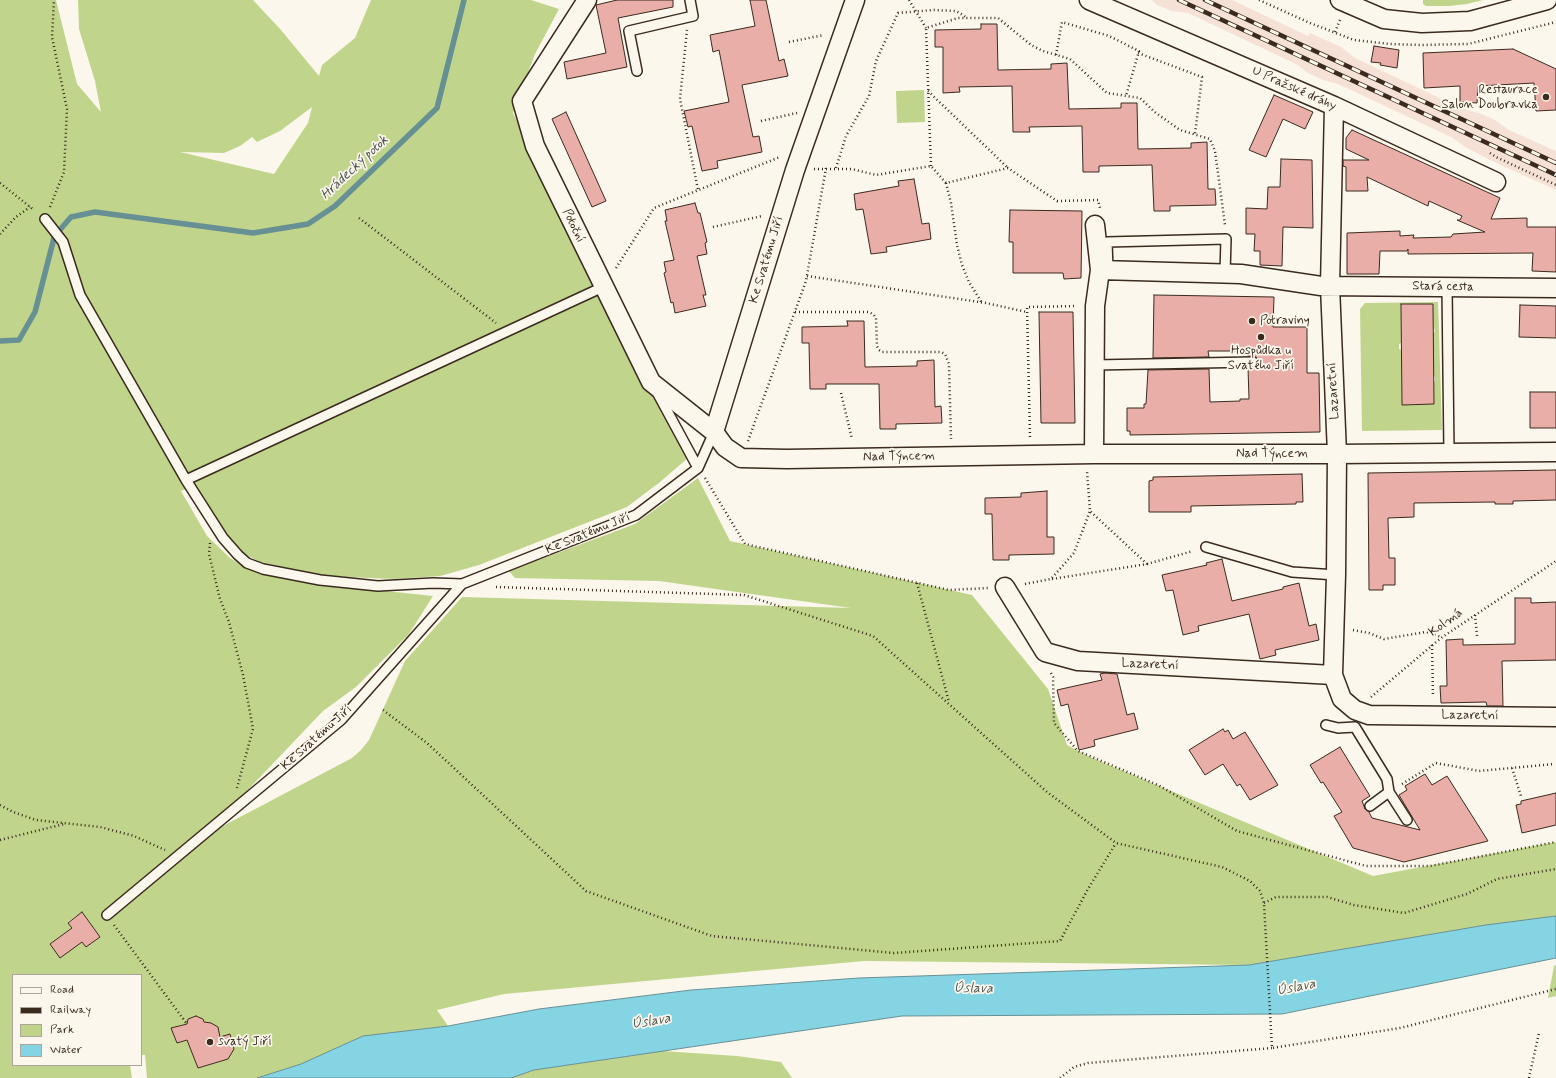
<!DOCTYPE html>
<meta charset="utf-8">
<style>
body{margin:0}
#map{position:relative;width:1556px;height:1078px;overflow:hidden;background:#fbf7ec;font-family:Mynerve,sans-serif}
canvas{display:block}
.legend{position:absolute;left:12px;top:974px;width:130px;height:92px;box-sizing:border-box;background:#fbf7ec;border:1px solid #aea59a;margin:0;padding:5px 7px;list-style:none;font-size:12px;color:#3b2a1e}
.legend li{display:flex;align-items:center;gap:8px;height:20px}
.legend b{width:20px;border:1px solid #aea59a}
</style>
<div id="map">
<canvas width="1556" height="1078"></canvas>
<ul class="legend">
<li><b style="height:5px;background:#fbf7ec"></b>Road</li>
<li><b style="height:5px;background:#3b2a1e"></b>Railway</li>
<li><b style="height:11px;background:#c0d58b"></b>Park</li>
<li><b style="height:11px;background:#85d4e3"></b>Water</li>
</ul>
</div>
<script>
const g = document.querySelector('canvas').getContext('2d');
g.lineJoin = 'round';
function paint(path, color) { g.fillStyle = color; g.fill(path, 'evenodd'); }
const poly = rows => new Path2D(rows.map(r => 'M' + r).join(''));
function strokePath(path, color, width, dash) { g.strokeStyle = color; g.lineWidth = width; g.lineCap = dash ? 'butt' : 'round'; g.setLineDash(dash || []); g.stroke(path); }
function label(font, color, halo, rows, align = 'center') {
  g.font = font + ' Mynerve,sans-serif'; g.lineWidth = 3.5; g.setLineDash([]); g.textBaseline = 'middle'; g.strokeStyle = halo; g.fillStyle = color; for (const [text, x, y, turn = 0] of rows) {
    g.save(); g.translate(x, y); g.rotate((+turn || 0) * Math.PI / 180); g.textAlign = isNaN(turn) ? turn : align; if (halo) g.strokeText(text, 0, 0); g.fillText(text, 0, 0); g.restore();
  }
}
paint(poly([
 [1152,0,1232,0,1308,36,1310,33,1341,47,1355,58,1463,109,1479,113,1495,120,1509,130,1556,151,1556,190,1490,160,1465,147,1453,138,1338,84,1323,80,1308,73,1296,64,1188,13,1172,11,1157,5]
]), '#f6e1d7');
paint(poly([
 [0,0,56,0,77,84,101,112,95,81,79,29,78,0,253,0,281,30,319,76,322,65,355,38,371,0,531,0,559,9,535,54,513,113,688,458,660,482,627,507,479,565,440,576,394,579,325,576,260,562,243,553,228,537,194,485,181,491,207,536,230,558,248,569,278,577,338,586,433,596,409,634,356,687,323,711,204,836,352,758,361,750,369,740,405,661,462,597,851,608,659,581,515,578,509,571,635,524,698,478,730,541,972,595,1048,689,1067,745,1088,756,1373,876,1556,842,1556,916,1486,925,1249,965,864,961,504,994,437,1010,448,1026,363,1036,301,1064,257,1078,147,1078,145,1055,141,1055,141,975,13,975,13,1065,130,1065,132,1078,0,1078],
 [312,107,308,123,274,174,180,152,224,153,240,146,252,137,257,142,280,131],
 [82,912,100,937,86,947,82,941,60,957,50,944,72,928,68,922],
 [196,1016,203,1019,205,1025,217,1026,220,1037,230,1034,234,1048,231,1054,226,1056,227,1059,198,1068,187,1040,177,1043,172,1028,187,1024,188,1019],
 [1423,0,1483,0,1467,4,1449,6,1426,6,1423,4],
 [924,90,925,122,897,123,896,91],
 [1438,302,1442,430,1362,431,1360,309,1365,303],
 [1401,304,1433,304,1433,326,1434,327,1435,332,1433,332,1433,376,1435,377,1435,381,1434,382,1434,404,1402,405,1401,350,1399,349,1399,344,1401,343],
 [1556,965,1556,996,1548,998,1554,966],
 [663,1051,737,1056,781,1062,792,1078,511,1078,534,1070]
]), '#c0d58b');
const water = poly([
 [1556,916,1556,958,1282,1014,902,1016,534,1070,511,1078,257,1078,301,1064,363,1036,448,1026,539,1009,691,990,859,978,1249,965,1486,925,1556,916]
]);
paint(water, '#85d4e3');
strokePath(water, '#679094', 1);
strokePath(poly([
 [58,232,71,217,95,212,253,233,308,224,335,206,437,108,464,0],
 [0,341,19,340,35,312,54,238]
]), '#679094', 5.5);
const building = poly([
 [617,0,673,0,673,7,618,18,627,67,567,79,564,62,606,53,596,5,617,0],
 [750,0,766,0,779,61,784,59,788,76,742,85,753,137,759,136,762,152,717,161,718,168,702,171,692,126,688,127,684,111,729,102,719,50,713,52,710,35,755,26,750,0],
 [981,24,997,24,998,70,1051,69,1051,64,1067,63,1069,109,1121,108,1121,103,1137,103,1138,149,1191,148,1191,143,1207,142,1208,189,1215,189,1216,205,1170,206,1170,211,1154,211,1152,165,1099,166,1099,172,1083,172,1082,126,1029,127,1030,132,1013,132,1012,86,959,87,960,92,943,93,943,47,935,47,935,30,981,29,981,24],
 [1374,46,1399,50,1397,68,1380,65,1381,63,1371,62,1374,46],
 [1513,49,1556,69,1556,110,1536,111,1534,83,1478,86,1477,103,1460,102,1460,86,1424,88,1423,53,1513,49],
 [1274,95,1313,112,1305,129,1283,119,1266,157,1249,150,1274,95],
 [566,112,606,201,592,207,552,119,566,112],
 [1352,130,1500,198,1491,219,1527,218,1527,227,1556,227,1556,272,1532,271,1533,253,1408,254,1408,249,1407,251,1380,251,1379,274,1347,274,1347,233,1400,231,1400,236,1414,235,1413,238,1451,237,1453,234,1485,232,1457,220,1460,220,1462,216,1429,201,1428,206,1367,177,1368,191,1346,191,1346,167,1343,166,1343,160,1369,160,1346,149,1346,138,1352,130],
 [1281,159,1312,160,1313,228,1283,227,1282,266,1260,265,1260,251,1254,251,1255,234,1246,234,1246,208,1267,209,1268,187,1280,187,1281,159],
 [914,179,922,224,929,223,931,239,886,247,887,252,871,254,863,209,856,210,854,194,899,186,898,181,914,179],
 [695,203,698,213,700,213,707,242,705,243,707,254,697,256,706,295,703,295,706,306,675,313,673,302,671,303,664,273,666,272,664,262,674,260,665,221,667,221,665,210,695,203],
 [1010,210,1082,211,1081,278,1064,279,1063,273,1013,273,1013,242,1009,242,1010,210],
 [1154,295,1274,297,1273,327,1307,327,1307,373,1319,373,1320,432,1130,435,1130,431,1127,431,1127,408,1144,408,1144,404,1146,404,1148,370,1209,369,1210,402,1240,401,1240,399,1249,399,1248,368,1256,367,1259,362,1256,357,1248,356,1248,351,1208,351,1209,357,1153,358,1154,295],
 [1401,304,1433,304,1434,404,1402,405,1401,304],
 [1520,305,1556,306,1556,338,1519,337,1520,305],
 [1039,312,1073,312,1075,423,1041,423,1039,312],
 [847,321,864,321,865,367,917,366,917,361,934,360,935,407,941,406,942,423,896,424,896,429,880,429,879,384,826,384,826,389,810,389,809,343,802,343,802,327,848,326,847,321],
 [1530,392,1556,392,1556,428,1530,428,1530,392],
 [1556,470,1556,500,1513,501,1513,504,1495,504,1495,502,1414,503,1414,517,1388,518,1389,558,1395,558,1395,585,1383,585,1383,590,1369,590,1368,473,1556,470],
 [1302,474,1303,502,1296,502,1296,504,1191,506,1191,512,1149,512,1149,481,1153,480,1153,477,1302,474],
 [1047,491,1047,537,1054,537,1054,554,1009,555,1009,560,993,560,992,514,985,514,985,498,1021,497,1021,493,1047,491],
 [1222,559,1232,601,1283,589,1283,587,1299,583,1309,626,1316,624,1319,640,1275,650,1276,655,1260,659,1249,614,1198,626,1199,631,1183,635,1173,590,1166,591,1162,575,1207,565,1206,563,1222,559],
 [1515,598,1531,598,1531,603,1556,602,1556,660,1502,661,1503,706,1487,706,1486,702,1441,703,1440,686,1447,686,1446,640,1463,639,1463,645,1515,644,1515,598],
 [1105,673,1117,674,1127,715,1134,713,1138,729,1094,740,1095,746,1079,750,1068,704,1061,706,1057,690,1102,680,1100,674,1105,673],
 [1223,729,1225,732,1228,730,1233,739,1245,732,1278,785,1250,800,1240,784,1237,786,1223,764,1205,775,1189,750,1223,729],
 [1340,747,1370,796,1362,801,1365,809,1369,812,1372,818,1420,830,1399,795,1407,790,1405,786,1425,774,1432,785,1447,776,1488,841,1404,862,1353,848,1334,816,1342,812,1323,782,1321,783,1310,765,1340,747],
 [1556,793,1556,825,1522,833,1516,805,1521,804,1521,801,1556,793],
 [82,912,100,937,86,947,82,942,60,958,50,944,72,928,68,923,82,912],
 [196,1016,203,1019,204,1022,211,1023,218,1027,220,1037,230,1034,234,1049,228,1059,198,1068,187,1040,177,1043,171,1028,187,1024,188,1019,196,1016]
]);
paint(building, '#e9aea7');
strokePath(building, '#3b2a1e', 1);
const lane = poly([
 [637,71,629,31,693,16,690,0],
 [45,219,63,242,80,295,186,480,223,538,238,555,247,563,263,569,320,580,378,586,433,583,462,584],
 [1108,270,1107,242,1226,239,1225,273],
 [1447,287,1449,453],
 [1094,365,1253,362],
 [658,394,698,468],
 [186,480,603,287],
 [1206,547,1292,572,1336,575],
 [1326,725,1338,728,1355,727,1387,779,1389,792,1370,806],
 [1389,792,1407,820],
 [107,915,341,720,462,584,636,515,698,468,714,432]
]);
const street = poly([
 [587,0,522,101,535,146,651,382,714,432,725,447,741,458,787,459,1094,454,1337,454,1556,452],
 [1089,0,1334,106,1496,182],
 [1340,0,1384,19,1422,23,1470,21,1547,0],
 [1334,106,1330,286,1337,454,1336,575,1333,675,1342,699,1355,710,1369,715,1556,717],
 [1100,270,1241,274,1321,286,1556,288],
 [714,432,795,170,855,0],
 [1094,454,1095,306,1100,270,1095,225],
 [1005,587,1045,652,1078,661,1333,675]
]);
strokePath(lane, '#3b2a1e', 12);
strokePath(street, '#3b2a1e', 21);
strokePath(poly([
 [909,0,926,28],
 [1259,0,1310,23,1354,40,1390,44,1421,45,1468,44,1556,22],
 [687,30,680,99,698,190],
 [1335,32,1340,20],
 [789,42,824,35],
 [1138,53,1202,77,1195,134],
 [1056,55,1062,22,1109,36,1139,51,1126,96],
 [928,91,1008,168],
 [761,121,797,113],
 [1490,153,1496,157,1556,185],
 [931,166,926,28,958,18,998,18,1031,45,1043,51,1070,59,1107,93,1140,98,1156,113,1180,130,1210,139,1215,151,1225,225],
 [836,168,846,136,869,96,876,61,898,13,933,10,956,11,966,17],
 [814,169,852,169,876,175,931,166,946,183,1008,168,1057,201,1098,200,1100,208],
 [0,183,34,210],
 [946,183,951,203,957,245,962,265,969,282,982,303],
 [50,207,64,172,67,109,52,37,54,0],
 [359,218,496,323],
 [713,227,762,216],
 [0,234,16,217,30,207],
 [616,268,654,208,780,157],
 [807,276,986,303,1027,312],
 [795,312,869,312,874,315,876,318,877,346,879,350,882,352,941,352,945,354,949,364,951,439],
 [841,393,852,439],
 [1030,437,1027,307,1077,306],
 [748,441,806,281,826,168],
 [705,478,745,544,949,590,988,588],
 [210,543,209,554,220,599,229,622,243,675,253,729,237,788],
 [1147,564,1193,551],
 [1052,579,1147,564,1090,511],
 [917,583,949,702],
 [1025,584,1051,579,1074,553,1090,511,1087,471],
 [496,587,744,595,873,636,1047,792,1116,843,1222,867,1250,881,1260,891,1264,903,1272,1048,1400,1028,1556,989],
 [1475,615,1477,636],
 [1353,630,1369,633,1384,639,1426,632,1441,637],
 [1432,645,1433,697],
 [1051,673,1053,677,1054,723,1078,751,1158,785,1237,831,1366,866,1430,866,1556,842],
 [1371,697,1441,638,1556,561],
 [383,710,427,743,586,891,712,936,894,953,1060,941,1088,889,1116,843],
 [1512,768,1521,796],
 [1402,784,1436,763,1479,771,1554,764],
 [0,805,13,812,36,820,100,827,134,836,165,850],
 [0,840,64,824],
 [1264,903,1276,897,1327,897,1354,905,1404,913,1467,894,1497,879,1556,869],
 [114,925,187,1024],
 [1060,1078,1074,1067,1088,1063,1272,1048],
 [1529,1078,1539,1033]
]), '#3b2a1e', 2.5, [1, 3]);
strokePath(lane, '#fbf7ec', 9);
strokePath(street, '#fbf7ec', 18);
const rail = poly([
 [1179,0,1556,175],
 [1205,0,1556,163]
]);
strokePath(rail, '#3b2a1e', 4.5);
strokePath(rail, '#fbf7ec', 3, [9]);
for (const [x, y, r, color] of [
 [1546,97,4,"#3b2a1e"],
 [1252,321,4,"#3b2a1e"],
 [1261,337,4,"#3b2a1e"],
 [210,1042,4,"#3b2a1e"]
]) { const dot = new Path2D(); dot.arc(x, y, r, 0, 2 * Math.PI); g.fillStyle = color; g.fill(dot); strokePath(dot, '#fbf7ec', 1.5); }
label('13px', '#3b2a1e', '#fbf7ec', [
 ["U Pražské dráhy",1294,89,24],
 ["Potoční",573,226,64],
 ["Ke Svatému Jiří",767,260,-73],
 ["Stará cesta",1443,287,1],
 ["Lazaretní",1334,391,-93],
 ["Nad Týncem",1272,454],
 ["Nad Týncem",899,457,-1],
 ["Ke Svatému Jiří",588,534,-22],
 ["Kolmá",1446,623,-36],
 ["Lazaretní",1150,665,3],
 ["Lazaretní",1470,716,1],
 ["Ke Svatému Jiří",317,738,-42]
]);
label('13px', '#3b2a1e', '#fbf7ec', [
 ["Restaurace",1538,90,"right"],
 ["Salon Doubravka",1538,105,"right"],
 ["Potraviny",1260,321],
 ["Hospůdka u",1261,351,"center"],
 ["Svatého Jiří",1261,366,"center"],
 ["svatý Jiří",218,1042]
], 'left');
label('italic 14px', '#4e544f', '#fbf7ec', [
 ["Hrádecký potok",355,168,-43],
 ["Úslava",1296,988,-11],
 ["Úslava",973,989,1],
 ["Úslava",651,1022,-9]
]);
</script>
